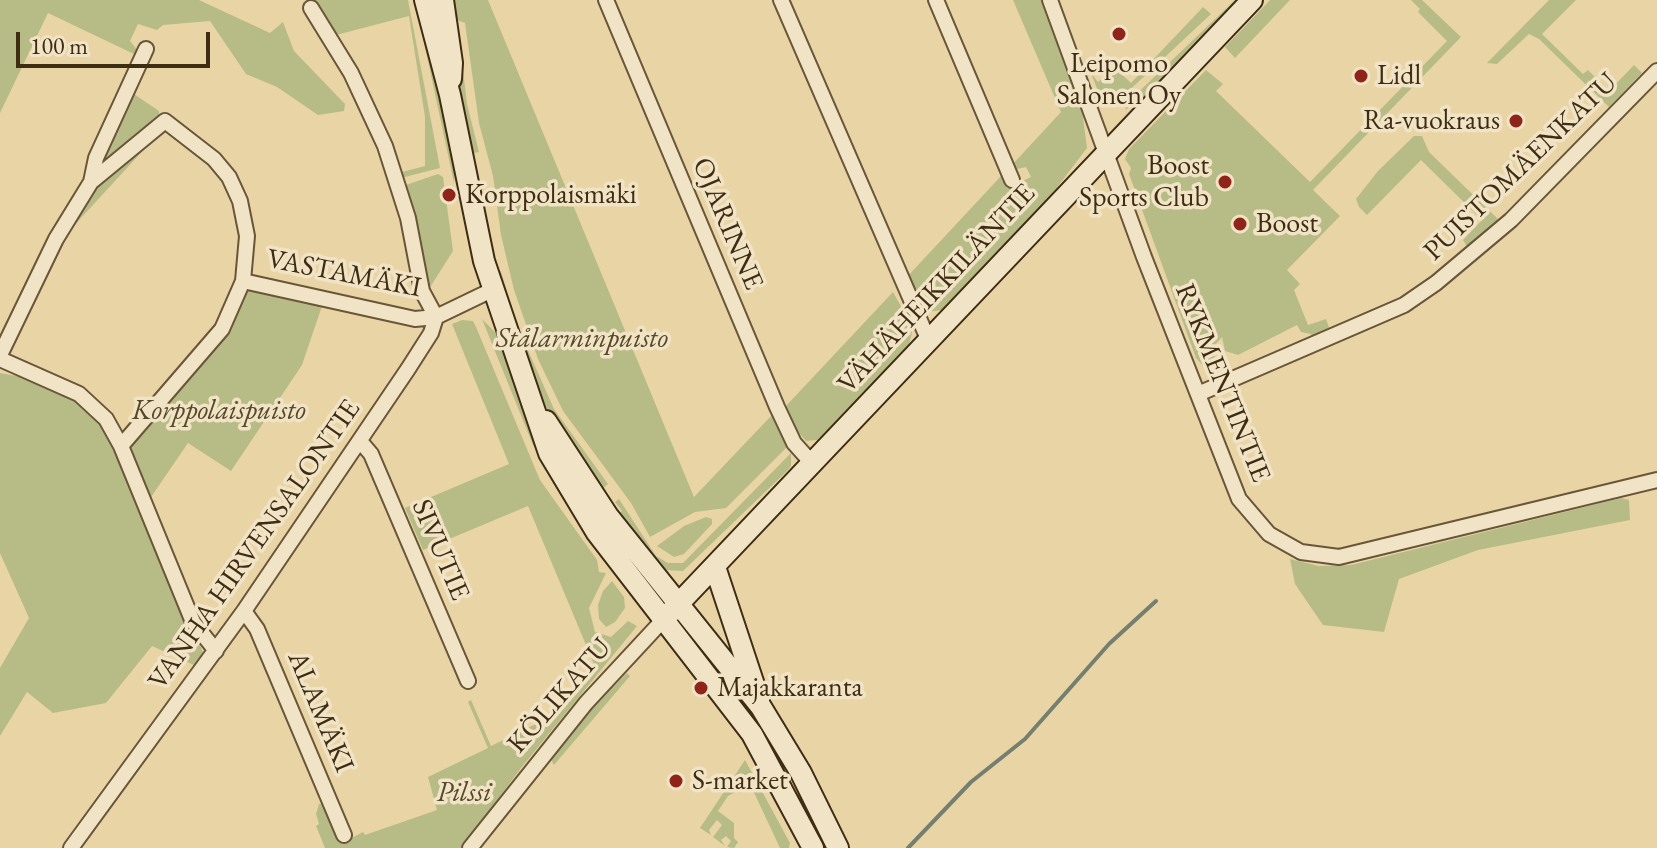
<!DOCTYPE html>
<meta charset="utf-8">
<style>
body{margin:0}
#map{position:relative;width:1657px;height:848px;overflow:hidden;background:#e9d4a6;font-family:"EB Garamond",serif}
canvas{display:block}
.scale{position:absolute;left:16px;top:32px;width:194px;height:36px;box-sizing:border-box;border:4px solid #3e2c13;border-top:0;padding-left:10px;font-size:24px;line-height:28px;white-space:nowrap;color:#3e2c13;-webkit-text-stroke:6px #f1e3c5;paint-order:stroke}
</style>
<div id="map">
<canvas width="1657" height="848"></canvas>
<div class="scale">100 m</div>
</div>
<script>
const g = document.querySelector('canvas').getContext('2d');
g.lineJoin = 'round';
function paint(path, color) { g.fillStyle = color; g.fill(path, 'evenodd'); }
const poly = rows => new Path2D(rows.map(r => 'M' + r).join(''));
function strokePath(path, color, width, dash) { g.strokeStyle = color; g.lineWidth = width; g.lineCap = dash ? 'butt' : 'round'; g.setLineDash(dash || []); g.stroke(path); }
function label(font, color, halo, rows, align = 'center') {
  g.font = font + ' "EB Garamond",serif'; g.lineWidth = 7; g.setLineDash([]); g.textBaseline = 'middle'; g.strokeStyle = halo; g.fillStyle = color; for (const [text, x, y, turn = 0] of rows) {
    g.save(); g.translate(x, y); g.rotate((+turn || 0) * Math.PI / 180); g.textAlign = isNaN(turn) ? turn : align; if (halo) g.strokeText(text, 0, 0); g.fillText(text, 0, 0); g.restore();
  }
}
paint(poly([
 [0,0,199,0,270,33,283,22,294,51,345,104,344,111,318,115,277,87,246,74,210,21,163,25,157,30,138,24,130,41,138,51,136,55,48,13,0,113],
 [312,0,408,0,440,168,401,178,380,122,381,120,402,172,425,166,425,117,409,16,336,35],
 [415,0,419,0,455,166,454,183],
 [447,0,488,0,694,497,771,416,778,424,787,447,726,508,695,512,650,537,631,503,563,411,538,359,514,290,501,235,493,176,479,123,465,23,457,20,467,104,479,152,474,153,467,136],
 [1013,0,1041,0,1082,110,1087,148,1052,194,942,310,927,312,916,303,906,278,1001,176,1008,188,1031,177,1026,167,1017,169,1012,165,1061,112],
 [1235,0,1241,0,1153,91,1125,110,1128,102],
 [1270,0,1290,0,1235,58,1225,47],
 [1411,0,1422,0,1461,37,1313,190,1340,216,1287,270,1300,284,1294,290,1308,325,1326,319,1330,330,1312,338,1311,334,1301,332,1297,325,1238,355,1225,351,1222,337,1214,346,1216,370,1206,369,1196,358,1129,174,1131,168,1125,159,1129,149,1206,70,1223,84,1216,91,1310,182,1447,41,1418,12,1420,9],
 [1549,0,1576,0,1542,34,1583,74,1588,70,1609,91,1634,65,1642,73,1609,107,1539,39,1529,34,1497,64,1487,63],
 [1203,7,1211,14,1120,99,1108,101,1099,94,1091,73,1098,82,1114,67,1131,83],
 [131,92,159,111,159,116,101,167,101,154],
 [161,131,69,231,95,188],
 [1414,136,1422,136,1429,152,1499,220,1469,250,1463,240,1482,220,1421,160,1367,215,1359,207,1356,199,1378,171],
 [438,174,443,177,453,251,427,292,403,186],
 [496,266,501,272,519,330,554,409,608,484,601,490,557,429,544,402,529,370],
 [249,287,323,303,302,365,231,471,188,443,149,500,130,454,132,445],
 [893,292,913,328,909,345,830,429,817,440,806,441,793,426,785,407],
 [482,319,496,333,537,443,587,534,533,445],
 [462,320,473,321,476,327,540,480,597,560,599,572,606,573,589,608,595,632,611,637,628,621,637,626,521,768,462,848,325,848,316,826,319,824,316,814,319,804,325,803,342,843,363,832,365,835,437,810,428,777,488,748,468,702,471,700,491,746,550,717,596,669,528,506,423,550,405,508,509,464,452,324],
 [0,373,17,376,85,403,111,434,204,655,196,666,152,646,106,703,53,713,27,692,0,736,0,668,29,618,0,553],
 [791,453,791,466,787,471,683,571,663,570,619,513,622,511,615,502,619,499,656,556,668,563,683,563],
 [1621,498,1629,500,1630,520,1478,550,1399,579,1384,632,1323,625,1295,584,1290,559,1319,566,1351,565],
 [706,517,712,519,712,524,684,554,674,557,657,546,684,526],
 [612,581,624,597,625,608,615,622,606,627,599,619,598,605,603,591],
 [627,673,630,676,554,765,550,758,591,708],
 [745,760,790,843,789,848,780,848,750,784,728,796,718,811,734,823,734,838,738,842,734,848,727,847,731,841,726,836,721,840,725,846,713,837,722,825,717,820,709,830,711,835,700,828]
]), '#b7bc86');
strokePath(poly([
 [908,848,971,782,1025,739,1109,644,1156,601]
]), '#747f6f', 4);
const street = poly([
 [606,0,777,407,794,443,811,462],
 [781,0,928,339],
 [936,0,1012,180],
 [1050,0,1144,257,1239,499,1269,534,1301,552,1339,557,1657,480],
 [311,8,351,73,385,146,408,218,422,291,436,317],
 [91,182,165,121,214,159,229,177,240,201,247,236,243,281,222,329,121,446],
 [243,281,415,319,436,317,492,290],
 [0,355,56,239,91,182,96,158,146,49],
 [0,359,79,394,106,419,121,446,193,622,216,651],
 [1198,394,1404,305,1436,283,1511,220,1657,71],
 [360,441,371,454,468,681],
 [244,611,257,629,344,835],
 [71,848,244,611,408,369,431,333,436,317],
 [470,848,586,703,664,619]
]);
const secondary = poly([
 [425,0,450,95,484,261,549,453,597,533,752,734,813,848],
 [443,0,452,63,451,79],
 [546,421,608,516,761,707,801,773,838,848],
 [715,567,759,700],
 [664,619,1252,0]
]);
strokePath(street, '#695638', 18);
strokePath(secondary, '#3e2c13', 24);
strokePath(street, '#f1e3c5', 14);
strokePath(secondary, '#f1e3c5', 20);
for (const [x, y, r, color] of [
 [1119,34,8,"#8f2418"],
 [1361,76,8,"#8f2418"],
 [1516,121,8,"#8f2418"],
 [1225,182,8,"#8f2418"],
 [449,195,8,"#8f2418"],
 [1240,224,8,"#8f2418"],
 [701,688,8,"#8f2418"],
 [676,781,8,"#8f2418"]
]) { const dot = new Path2D(); dot.arc(x, y, r, 0, 2 * Math.PI); g.fillStyle = color; g.fill(dot); strokePath(dot, '#f1e3c5', 3); }
label('28px', '#3e2c13', '#f1e3c5', [
 ["Leipomo",1119,64,"center"],
 ["Salonen Oy",1119,96,"center"],
 ["Lidl",1377,76],
 ["Ra-vuokraus",1500,121,"right"],
 ["Boost",1209,166,"right"],
 ["Sports Club",1209,198,"right"],
 ["Korppolaismäki",465,195],
 ["Boost",1256,224],
 ["Majakkaranta",717,688],
 ["S-market",692,781]
], 'left');
label('28px', '#3e2c13', '#f1e3c5', [
 ["PUISTOMÄENKATU",1521,167,-44],
 ["OJARINNE",727,224,67],
 ["VASTAMÄKI",344,274,11],
 ["VÄHÄHEIKKILÄNTIE",937,289,-47],
 ["RYKMENTINTIE",1222,383,68],
 ["VANHA HIRVENSALONTIE",255,545,-55],
 ["SIVUTIE",440,550,67],
 ["KÖLIKATU",560,696,-49],
 ["ALAMÄKI",320,712,67]
]);
label('italic 28px', '#56492a', '#f1e3c5', [
 ["Stålarminpuisto",582,339],
 ["Korppolaispuisto",219,411],
 ["Pilssi",464,793]
]);
</script>
